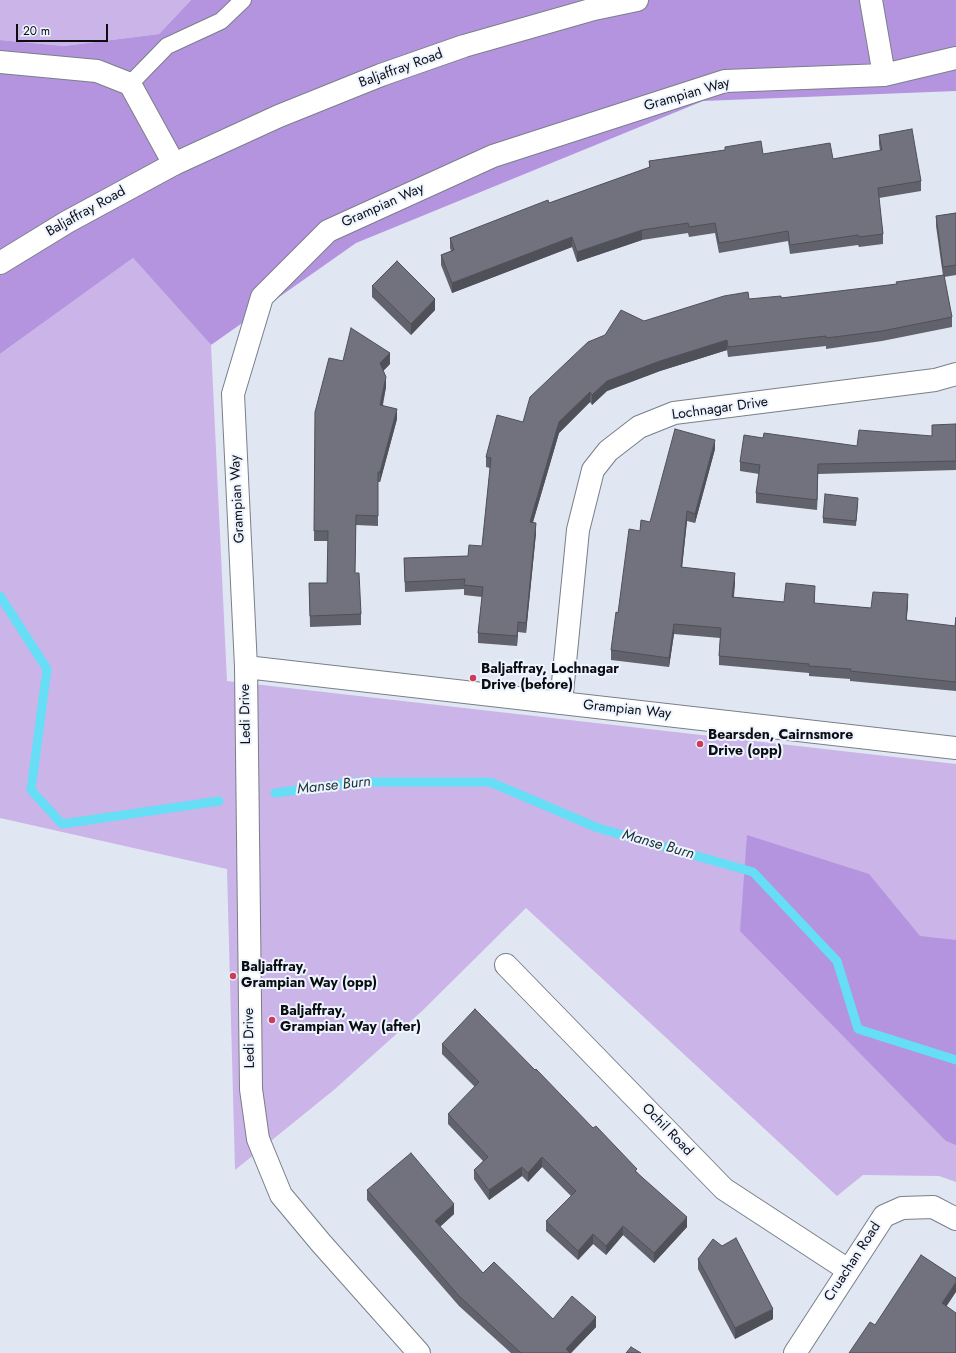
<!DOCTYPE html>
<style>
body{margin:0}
#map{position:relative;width:956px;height:1353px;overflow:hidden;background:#e0e7f2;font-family:Jost,sans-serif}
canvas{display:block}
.scale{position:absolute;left:16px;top:24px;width:92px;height:18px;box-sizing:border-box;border:2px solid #0b0d11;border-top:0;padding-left:5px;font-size:12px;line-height:14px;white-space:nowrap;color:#0b0d11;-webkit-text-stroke:3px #edf4ff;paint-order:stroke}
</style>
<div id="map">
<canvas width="956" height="1353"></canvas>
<div class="scale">20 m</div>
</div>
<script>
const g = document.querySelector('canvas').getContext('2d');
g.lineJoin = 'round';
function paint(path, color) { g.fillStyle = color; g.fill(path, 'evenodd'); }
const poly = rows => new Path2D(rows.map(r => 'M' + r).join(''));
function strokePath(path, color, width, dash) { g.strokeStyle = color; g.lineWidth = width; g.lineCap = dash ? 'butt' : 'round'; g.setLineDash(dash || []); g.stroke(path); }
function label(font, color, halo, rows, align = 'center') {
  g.font = font + ' Jost,sans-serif'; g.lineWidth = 4; g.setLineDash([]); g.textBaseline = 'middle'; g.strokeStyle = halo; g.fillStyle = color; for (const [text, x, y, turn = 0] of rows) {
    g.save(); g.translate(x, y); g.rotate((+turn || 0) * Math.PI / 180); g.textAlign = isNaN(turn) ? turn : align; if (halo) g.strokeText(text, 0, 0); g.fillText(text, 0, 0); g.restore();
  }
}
paint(poly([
 [0,0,191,0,159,34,64,46,0,40],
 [133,258,211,345,227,681,956,764,956,1182,939,1176,863,1175,837,1196,526,908,422,1011,335,1089,235,1170,227,869,0,818,0,354]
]), '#cab4e8');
paint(poly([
 [191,0,956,0,956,91,703,101,356,243,211,345,133,258,0,354,0,40,64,46,159,34],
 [747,835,869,874,920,936,956,940,956,1145,946,1141,740,931]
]), '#b594df');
strokePath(poly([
 [0,596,47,669,31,790,62,824,219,801],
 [275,793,357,782,490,782,598,828,753,872,837,961,858,1029,956,1060]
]), '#66def5', 9);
const service = poly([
 [130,84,167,46,221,21,243,0]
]);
const minor = poly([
 [0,62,97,71,130,84,174,164],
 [561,703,578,530,593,470,608,451,639,427,674,413,935,380,956,374],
 [506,965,724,1189,848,1270],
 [795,1353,884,1216,902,1208,933,1207,956,1219]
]);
const tertiary = poly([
 [871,0,884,75],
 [246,667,956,748],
 [419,1353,321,1243,281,1195,258,1139,251,1089,246,667,233,394,262,297,328,231,493,156,725,81,884,75,956,58]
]);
const secondary = poly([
 [0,263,67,222,174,164,279,116,381,75,464,46,594,9,637,0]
]);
strokePath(service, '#797f89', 18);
strokePath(minor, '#797f89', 24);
strokePath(tertiary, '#797f89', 24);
strokePath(secondary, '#797f89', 24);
strokePath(service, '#fff', 16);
strokePath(minor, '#fff', 22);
strokePath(tertiary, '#fff', 22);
strokePath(secondary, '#fff', 22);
paint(poly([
 [879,135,921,181,921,191,879,198,883,234,883,244,859,247,858,245,790,254,788,241,719,253,715,233,689,237,688,233,642,240,577,262,572,247,452,293,441,265,441,255,451,251,450,248,450,238,649,168,649,161,725,150,725,147,763,154,833,159,880,151,879,144],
 [956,213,956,275,944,277,952,317,952,327,882,341,826,349,826,346,728,357,727,350,660,371,607,391,592,405,590,402,559,433,533,522,536,533,526,633,518,632,517,646,478,643,478,633,482,597,464,595,464,589,405,592,404,558,468,556,482,546,490,468,486,467,486,457,523,422,644,321,749,299,781,298,896,285,943,276,936,226,936,216],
 [372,286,435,310,411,335,372,297],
 [390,364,383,371,386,387,383,405,397,419,380,482,378,482,378,526,356,525,355,573,361,614,361,625,310,627,309,583,327,583,328,541,314,541,315,412],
 [956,424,956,470,818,474,817,510,756,503,756,493,759,474,740,471,740,462,763,438,857,446,932,436],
 [715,449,695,523,687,521,682,567,735,583,734,597,784,602,815,596,814,603,871,608,908,604,906,621,955,626,956,617,956,691,850,681,850,679,809,676,809,673,719,665,719,656,720,638,674,634,669,667,611,660,611,650,618,613,640,531,650,522],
 [858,503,856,526,823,523,823,518],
 [442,1044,593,1128,637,1172,687,1227,654,1263,623,1235,606,1255,593,1244,578,1260,546,1231,546,1221,571,1196,542,1167,528,1182,522,1176,489,1200,474,1179,474,1170,483,1161,448,1124,448,1114,475,1087,442,1054],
 [367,1190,454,1214,440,1227,483,1273,553,1319,596,1327,571,1353,511,1353,459,1306,367,1200],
 [722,1246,773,1319,735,1339,698,1269,698,1259]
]), '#61626c');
paint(poly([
 [642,230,642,240,577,262,577,252],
 [572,237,572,247,452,293,452,283],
 [435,299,435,310,411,335,411,324],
 [727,340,727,350,660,371,607,391,592,405,592,395,607,381,660,361],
 [390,353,390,364,380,374,380,363],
 [386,377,386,387,380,415,380,405],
 [590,392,590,402,559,433,530,532,530,522,559,422],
 [397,409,397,419,380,482,380,472],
 [715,440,715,449,695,523,695,514],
 [818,464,818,474,817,510,817,500],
 [687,511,687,521,681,577,681,567],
 [536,523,536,533,526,633,526,623],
 [735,573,735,583,732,607,732,597],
 [815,586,815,596,814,612,814,603],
 [908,594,908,604,906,630,906,620],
 [518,622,518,632,517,646,517,636],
 [674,624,674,634,669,667,669,658],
 [542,1157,542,1167,528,1182,528,1173],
 [522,1167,522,1176,489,1200,489,1190],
 [454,1204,454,1214,435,1231,435,1221],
 [687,1217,687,1227,654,1263,654,1253],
 [623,1226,623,1235,606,1255,606,1246],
 [593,1234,593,1244,578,1260,578,1251],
 [956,1282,956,1292,942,1313,942,1303],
 [773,1309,773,1319,735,1339,735,1328],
 [596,1317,596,1327,571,1353,566,1353,566,1349]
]), '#4f5058');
const building = poly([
 [912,129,921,181,878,188,883,234,859,237,858,235,790,245,788,231,719,243,715,223,689,227,688,223,642,230,577,252,572,237,452,283,441,255,454,250,450,238,548,200,549,203,650,167,649,161,725,150,725,147,761,141,763,154,830,143,833,159,882,150,879,135,912,129],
 [956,213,956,265,943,267,936,216,956,213],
 [397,261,435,299,411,324,372,286,397,261],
 [944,275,952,317,882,331,826,338,826,336,728,347,727,340,660,361,607,381,592,395,590,392,559,422,530,522,536,523,526,623,518,622,517,636,478,633,483,587,464,585,465,579,405,582,404,558,468,556,469,545,482,546,491,458,486,457,497,415,523,422,530,397,588,342,605,335,621,310,644,321,724,296,748,292,749,299,781,296,781,298,897,284,896,282,944,275],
 [351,328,390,353,380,363,386,377,380,405,397,409,380,472,378,472,378,516,356,515,355,573,359,573,361,614,310,616,309,583,327,583,328,531,314,531,315,412,329,358,343,361,351,328],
 [956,424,956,461,818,464,817,500,756,493,760,465,740,462,744,435,763,438,764,433,857,446,859,430,932,436,932,425,956,424],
 [675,429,715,440,695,514,687,511,681,567,735,573,732,597,784,602,786,583,815,586,814,603,871,608,873,592,908,594,906,620,955,626,956,617,956,682,850,671,851,669,809,666,809,664,719,656,721,628,674,624,669,658,611,650,616,612,618,613,629,529,640,531,641,520,650,522,675,429],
 [825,494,858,498,856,521,823,518,825,494],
 [475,1009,535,1070,536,1069,593,1128,596,1126,637,1169,635,1171,687,1217,654,1253,623,1226,606,1246,593,1234,578,1251,546,1221,576,1191,542,1157,528,1173,522,1167,489,1190,474,1170,488,1157,448,1114,479,1082,442,1044,475,1009],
 [411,1153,454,1204,435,1221,483,1273,494,1262,553,1319,572,1296,596,1317,566,1349,570,1353,521,1353,459,1296,367,1190,411,1153],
 [736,1238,773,1309,735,1328,698,1259,713,1239,722,1246,736,1238],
 [921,1255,956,1278,956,1282,942,1303,956,1313,956,1353,849,1353,870,1322,875,1325,921,1255],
 [631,1347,641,1353,626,1353,631,1347]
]);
paint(building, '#71727d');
strokePath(building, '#4f5058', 1);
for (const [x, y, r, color] of [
 [473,678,4,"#cc3c59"],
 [700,744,4,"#cc3c59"],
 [233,976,4,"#cc3c59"],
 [272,1020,4,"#cc3c59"]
]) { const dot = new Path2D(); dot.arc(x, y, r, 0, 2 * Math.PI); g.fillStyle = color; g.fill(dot); strokePath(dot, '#edf4ff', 1.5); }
label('14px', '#0b0d11', '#edf4ff', [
 ["Baljaffray Road",401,69,-20],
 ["Grampian Way",687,95,-16],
 ["Grampian Way",383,206,-24],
 ["Baljaffray Road",86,212,-29],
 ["Lochnagar Drive",720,409,-8],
 ["Grampian Way",238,499,-93],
 ["Grampian Way",627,710,6],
 ["Ledi Drive",246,714,-91],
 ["Ledi Drive",250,1038,-91],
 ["Ochil Road",667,1130,46],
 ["Cruachan Road",853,1262,-57]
]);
label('bold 14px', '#0b0d11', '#edf4ff', [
 ["Baljaffray, Lochnagar",481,670],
 ["Drive (before)",481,686],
 ["Bearsden, Cairnsmore",708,736],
 ["Drive (opp)",708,752],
 ["Baljaffray,",241,968],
 ["Grampian Way (opp)",241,984],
 ["Baljaffray,",280,1012],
 ["Grampian Way (after)",280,1028]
], 'left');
label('italic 15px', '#1b3135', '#edf4ff', [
 ["Manse Burn",334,786,-6],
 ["Manse Burn",658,845,16]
]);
</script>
